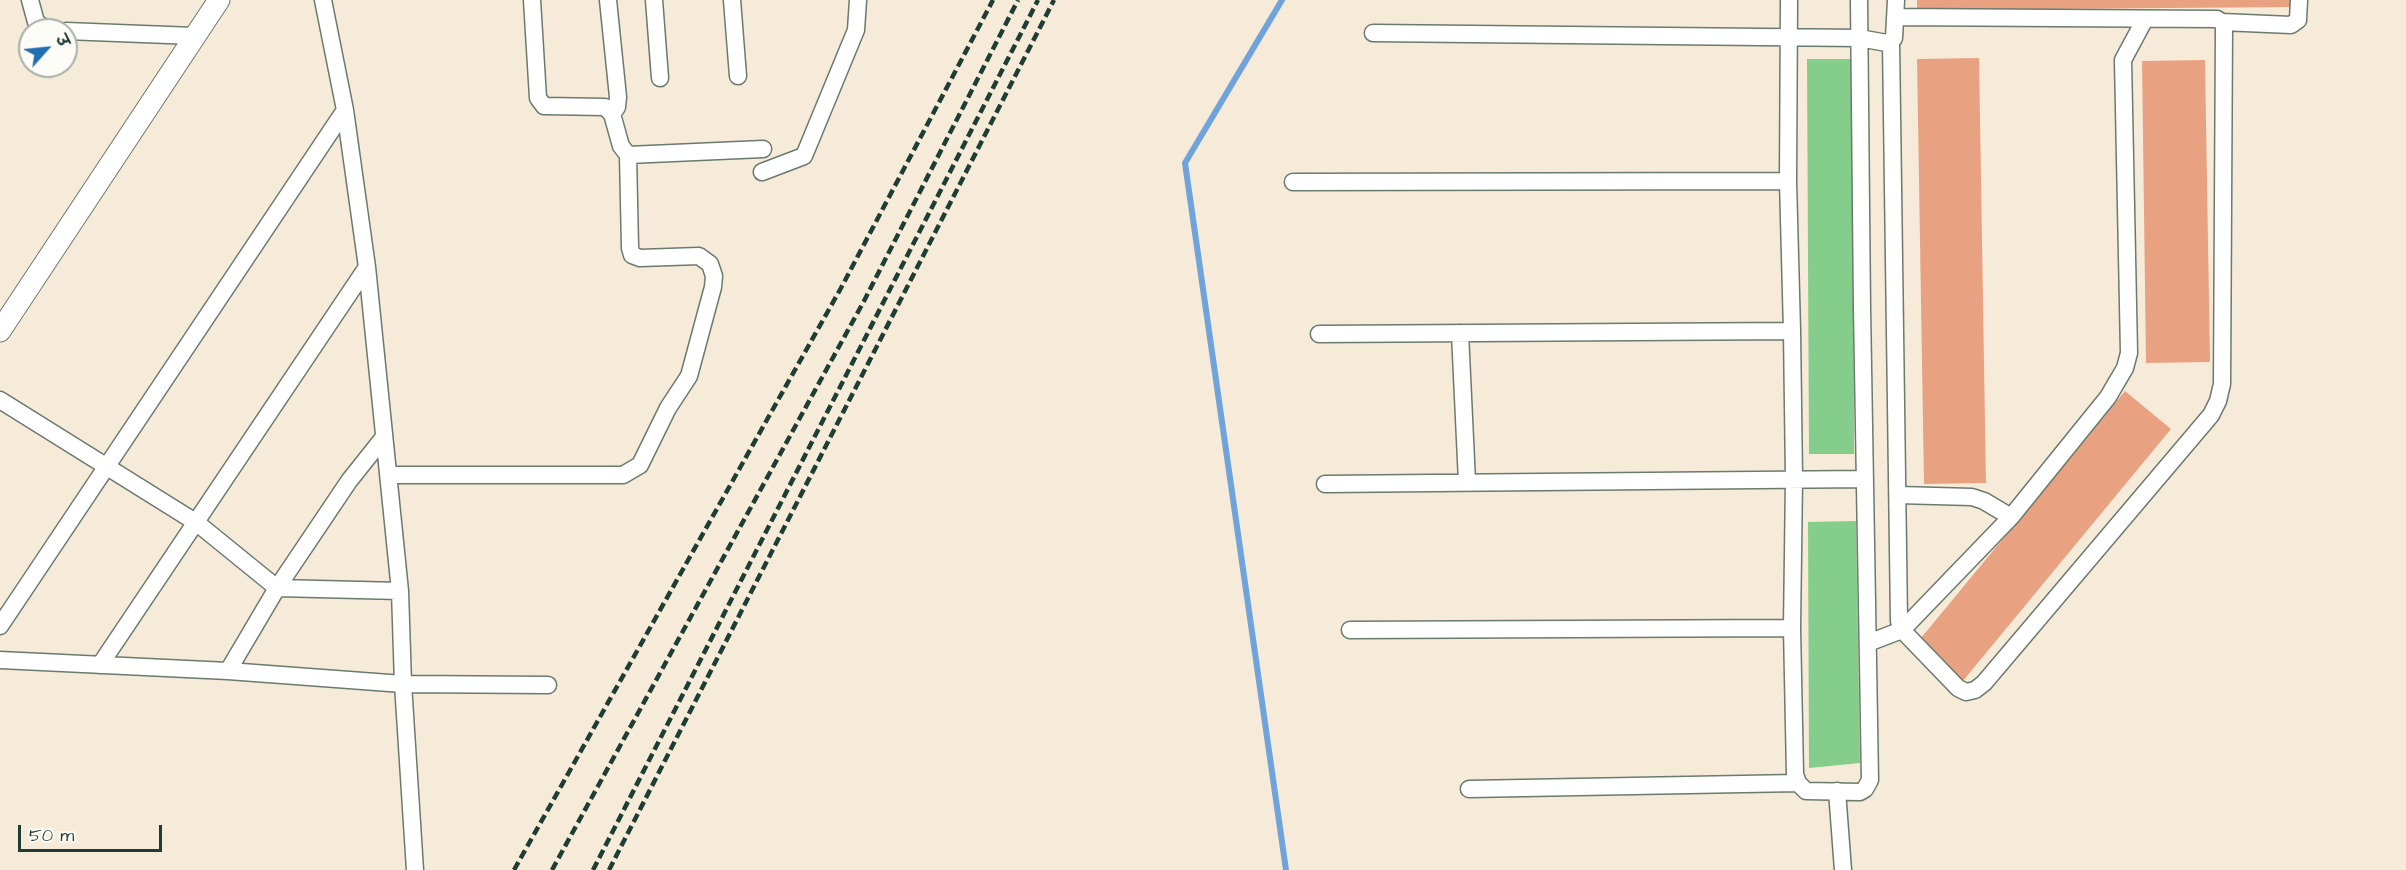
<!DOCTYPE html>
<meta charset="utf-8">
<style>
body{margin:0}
#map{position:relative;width:2406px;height:870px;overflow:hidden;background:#f6ebd8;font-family:"Architects Daughter","Playpen Sans Deva",sans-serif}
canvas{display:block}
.north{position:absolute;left:18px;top:18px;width:60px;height:60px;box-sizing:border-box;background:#fdfcf7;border:2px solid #a4b0a9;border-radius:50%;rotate:63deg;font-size:16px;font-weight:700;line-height:24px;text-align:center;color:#1f3d34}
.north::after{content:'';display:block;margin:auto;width:21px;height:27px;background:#1f6fb2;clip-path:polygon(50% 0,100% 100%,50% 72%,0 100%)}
.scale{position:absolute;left:18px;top:825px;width:144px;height:27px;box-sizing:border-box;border:3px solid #1f3d34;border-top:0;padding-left:8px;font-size:18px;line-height:21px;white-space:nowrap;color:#1f3d34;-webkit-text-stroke:4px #fdfcf7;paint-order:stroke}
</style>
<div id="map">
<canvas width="2406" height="870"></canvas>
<div class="north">उ</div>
<div class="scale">50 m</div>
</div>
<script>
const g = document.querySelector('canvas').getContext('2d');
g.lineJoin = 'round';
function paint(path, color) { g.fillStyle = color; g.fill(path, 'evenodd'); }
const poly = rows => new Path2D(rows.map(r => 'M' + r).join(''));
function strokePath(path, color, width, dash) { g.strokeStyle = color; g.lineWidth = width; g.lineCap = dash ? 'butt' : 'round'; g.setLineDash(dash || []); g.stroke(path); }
paint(poly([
 [1807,59,1853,59,1854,454,1809,454],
 [1856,521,1860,763,1809,768,1808,522]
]), '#84cd8a');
strokePath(poly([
 [1282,0,1185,163,1286,870]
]), '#70a3dc', 6);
paint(poly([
 [1917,0,2295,0,2295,7,1917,10],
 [1979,58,1986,483,1924,484,1917,59],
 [2205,60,2210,362,2146,363,2142,61],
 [2125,391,2171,429,1962,682,1916,644]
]), '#e8a282');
const minor = poly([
 [30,0,36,22,47,30],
 [323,0,345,110,367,267,400,591,403,684,415,870],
 [532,0,538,98,544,106,605,107,612,114,621,146,628,155,763,149],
 [608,0,618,97,617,107,612,114],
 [654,0,660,78],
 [732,0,738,76],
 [1789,0,1788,181,1792,331,1794,479,1792,628,1795,774,1798,783,1806,791,1860,792,1865,789,1870,780,1862,308,1859,0],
 [2222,22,2291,25,2298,20,2299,0],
 [66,31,194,36],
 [1373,33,1859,38,1887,43,1891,42,1894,38,1896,0],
 [1891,42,1899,621,1902,630,1958,688,1966,692,1975,690,1984,683,2211,415,2218,401,2222,384,2224,27,2222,22,2217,19,1895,17],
 [762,172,804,156,856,30,858,0],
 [1293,182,1788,181],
 [1460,333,1467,482],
 [1319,334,1792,331],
 [0,400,197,523,277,588,400,591],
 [388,475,623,475,640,465,668,408,689,376,713,287,714,276,710,264,699,256,640,258,632,255,630,248,628,155],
 [1325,484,1865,479],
 [1898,495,1972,497,1984,501,2011,517],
 [0,626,345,110],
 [1350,630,1792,628],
 [1868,643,1902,630,2011,517,2108,397,2125,368,2129,353,2123,60,2145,19],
 [0,660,228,671,403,684,548,685],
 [100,665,367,267],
 [228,671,277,588,349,481,384,437],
 [1469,789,1798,783],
 [1837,791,1843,870]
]);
const tertiary = poly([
 [0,331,219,0]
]);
strokePath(minor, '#6a7a6d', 19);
strokePath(tertiary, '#6a7a6d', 23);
strokePath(minor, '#fff', 16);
strokePath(tertiary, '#fff', 21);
strokePath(poly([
 [514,870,841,288,993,0],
 [552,870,864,301,1018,0],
 [593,870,1038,0],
 [609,870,1054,0]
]), '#1f3d34', 4.5, [9, 4.5]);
</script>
